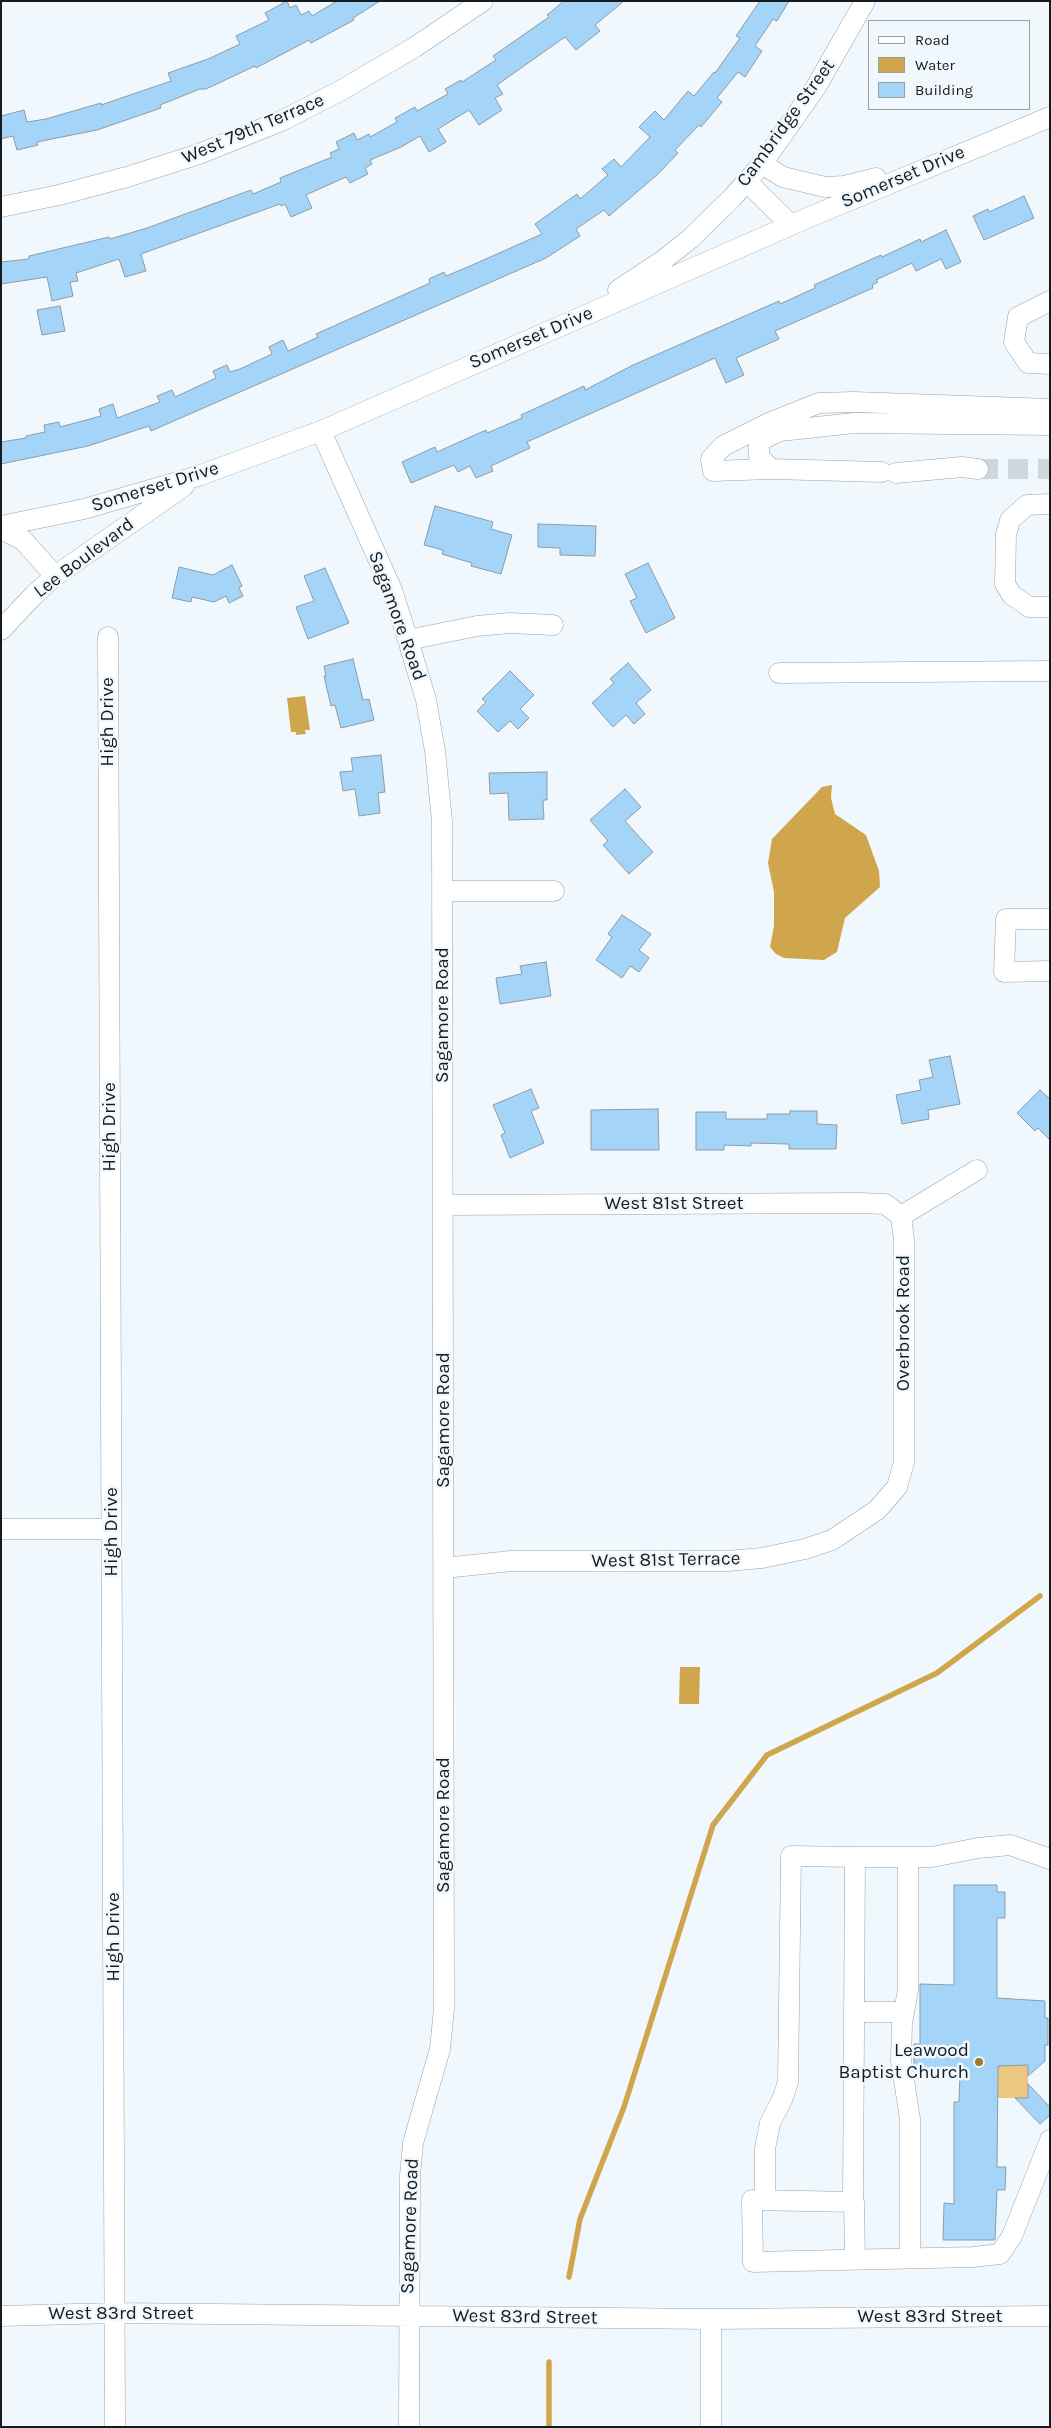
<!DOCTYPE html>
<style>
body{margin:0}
#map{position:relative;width:1051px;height:2428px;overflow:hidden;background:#f1f8fd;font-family:Karla,sans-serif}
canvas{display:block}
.frame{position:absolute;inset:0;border:2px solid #151b1f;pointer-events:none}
.legend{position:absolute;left:868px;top:20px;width:162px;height:90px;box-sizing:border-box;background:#f1f8fd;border:1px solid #99a0a4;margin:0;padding:6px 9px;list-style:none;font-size:15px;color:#151b1f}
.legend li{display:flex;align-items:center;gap:10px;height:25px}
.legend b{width:25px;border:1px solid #99a0a4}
</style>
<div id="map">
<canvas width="1051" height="2428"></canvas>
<div class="frame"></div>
<ul class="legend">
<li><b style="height:6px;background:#fff"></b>Road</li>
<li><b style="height:14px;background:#cfa64c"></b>Water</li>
<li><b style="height:14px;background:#a4d5f8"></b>Building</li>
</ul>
</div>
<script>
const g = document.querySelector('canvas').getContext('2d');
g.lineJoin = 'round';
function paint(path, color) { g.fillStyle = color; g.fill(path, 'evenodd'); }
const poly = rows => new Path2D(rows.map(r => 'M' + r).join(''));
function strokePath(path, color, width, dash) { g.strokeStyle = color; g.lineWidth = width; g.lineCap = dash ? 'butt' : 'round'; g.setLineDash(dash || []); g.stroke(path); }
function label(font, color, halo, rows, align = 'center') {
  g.font = font + ' Karla,sans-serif'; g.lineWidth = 5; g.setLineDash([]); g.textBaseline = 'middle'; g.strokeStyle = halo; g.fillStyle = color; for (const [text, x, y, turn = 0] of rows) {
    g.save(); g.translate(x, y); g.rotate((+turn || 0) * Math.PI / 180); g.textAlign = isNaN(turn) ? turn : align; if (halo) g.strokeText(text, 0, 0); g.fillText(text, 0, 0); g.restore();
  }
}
paint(poly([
 [1028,2063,1028,2098,998,2098,998,2064]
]), '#ebc882');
paint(poly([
 [305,696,310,730,305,730,306,734,296,735,296,732,291,732,287,698],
 [832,785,831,798,835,814,866,835,879,871,880,887,845,918,837,952,824,960,784,958,776,954,770,947,774,926,774,892,768,863,772,839,822,787],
 [680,1667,700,1667,699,1704,679,1704]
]), '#cfa64c');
strokePath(poly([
 [569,2277,580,2219,624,2107,713,1825,767,1755,937,1673,1040,1596],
 [549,2362,549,2427]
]), '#cfa64c', 5.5);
const building = poly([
 [287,1,290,8,296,5,301,15,309,11,312,16,337,1,380,1,353,18,354,20,311,43,309,40,256,68,255,66,206,89,200,89,160,105,161,108,97,130,37,142,38,145,17,150,13,136,1,139,1,116,24,110,27,122,46,119,101,103,101,105,171,81,168,73,208,59,240,44,236,36,269,20,265,13,287,1],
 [564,1,624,1,595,25,600,31,576,50,565,37,497,85,503,94,495,98,502,110,479,125,469,110,438,129,446,142,429,152,420,136,401,147,370,160,372,164,365,168,368,174,350,183,346,177,306,195,312,208,291,217,285,204,281,206,280,204,141,254,146,271,125,277,119,259,76,273,78,281,70,282,73,296,52,301,47,277,1,284,1,262,29,259,29,256,109,237,110,239,147,228,251,190,253,194,281,182,280,178,332,157,330,153,339,149,336,142,354,133,357,140,369,134,370,137,397,122,395,118,415,107,417,111,448,94,445,89,461,80,462,82,496,60,493,56,549,17,547,15,564,1],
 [760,1,789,1,777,21,773,19,755,46,762,51,745,77,738,72,717,98,722,102,701,127,699,125,675,150,678,153,658,174,609,216,604,210,576,229,580,236,546,258,151,431,149,426,88,446,1,464,1,442,26,438,26,436,45,432,44,425,59,422,60,427,101,416,99,409,113,404,117,418,160,402,157,396,172,390,175,397,216,378,213,371,227,365,230,372,240,369,272,354,269,347,283,340,288,351,318,337,316,334,430,283,429,279,444,272,446,276,470,266,542,234,535,224,577,194,580,199,608,175,602,169,614,159,621,167,650,137,639,127,655,111,664,120,688,91,694,96,714,72,715,73,740,38,736,36,760,1],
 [1024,196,1034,218,984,240,973,216,988,209,989,212,1024,196],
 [946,230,961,262,946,269,941,259,916,271,912,263,876,280,878,282,872,285,873,288,775,331,779,339,736,358,744,375,726,383,715,358,527,442,530,448,491,466,493,471,476,478,470,466,458,472,454,465,411,483,402,462,435,447,437,452,486,430,487,433,522,418,521,415,584,386,585,390,633,365,779,301,780,304,815,288,814,285,881,255,882,257,920,239,921,242,946,230],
 [60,306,65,331,42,335,37,310,60,306],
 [435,506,493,522,491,529,512,535,501,574,471,566,472,563,442,554,443,550,424,545,435,506],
 [538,524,596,526,595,556,560,555,560,548,538,547,538,524],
 [648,563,675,618,646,633,630,601,637,598,625,574,648,563],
 [232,565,242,586,239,588,243,596,229,603,226,596,214,602,192,597,191,602,172,598,179,567,213,575,232,565],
 [325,568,349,623,308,639,296,607,314,601,304,576,325,568],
 [353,659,363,700,369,699,374,720,341,728,335,705,331,706,324,676,326,676,324,666,353,659],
 [628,663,651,690,636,703,645,714,634,724,626,715,613,727,592,703,614,683,610,679,628,663],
 [510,671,534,695,520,709,529,718,518,729,510,721,498,732,477,711,486,702,482,699,510,671],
 [381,755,385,792,378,793,380,813,359,816,355,789,343,791,340,772,353,771,351,758,381,755],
 [547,772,547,800,543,800,544,819,509,820,508,793,490,794,489,773,547,772],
 [625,789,641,807,625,821,653,852,629,874,603,845,608,841,590,820,625,789],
 [622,915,651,934,639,950,649,958,639,972,630,966,622,978,596,960,612,937,608,934,622,915],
 [546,962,551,996,500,1004,496,978,522,974,520,966,546,962],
 [950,1056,960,1104,928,1110,929,1119,902,1124,896,1095,921,1090,919,1080,933,1077,929,1060,950,1056],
 [531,1089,539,1108,531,1111,544,1143,510,1158,501,1135,505,1133,493,1105,531,1089],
 [1040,1090,1050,1099,1050,1140,1038,1128,1035,1131,1017,1113,1040,1090],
 [658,1109,659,1150,591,1150,591,1110,658,1109],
 [790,1111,817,1111,817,1124,837,1125,836,1149,789,1149,789,1144,751,1143,751,1146,724,1145,724,1150,696,1150,696,1112,726,1112,726,1119,767,1119,767,1114,790,1114,790,1111],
 [954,1885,997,1885,997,1892,1005,1892,1005,1918,997,1918,997,1998,1045,2001,1045,2018,1048,2018,1048,2045,1045,2045,1045,2061,1028,2076,1028,2065,998,2066,997,2167,1006,2167,1005,2190,997,2190,995,2240,943,2240,944,2203,954,2204,954,2102,959,2102,960,2072,915,2072,914,2066,914,2044,920,2044,920,1984,954,1985,954,1885],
 [1028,2084,1050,2107,1050,2115,1040,2124,1015,2098,1028,2098,1028,2084]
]);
paint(building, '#a4d5f8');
strokePath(building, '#8b9ba7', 1);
strokePath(poly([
 [978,469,1050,469]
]), '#d0d7dc', 20, [20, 10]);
const minor = poly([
 [762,164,783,177,825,187,844,186,876,178],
 [746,181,791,225],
 [1,207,59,195,127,177,199,154,281,121,340,91,415,47,483,1],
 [618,290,662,261,690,239,732,198,762,164,816,87,865,1],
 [1050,301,1018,317,1014,342,1028,363,1050,364],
 [321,431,392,590,408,640,426,700,435,751,442,821,444,2008,440,2049,413,2143,410,2176,409,2427],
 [771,469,759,457,759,441,780,431,854,423,1050,425],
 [882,472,771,469,713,471,711,459,723,446,771,422,819,403,854,402,1050,409],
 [896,473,962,467,978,469],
 [1050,504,1027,505,1010,520,1006,535,1005,584,1012,595,1029,607,1050,607],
 [1,526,84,509,198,476,321,431,812,216,1050,117],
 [1,529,23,540,55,576],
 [1,630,34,595,55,576,184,486],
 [108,637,115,2427],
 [408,640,477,626,509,623,553,625],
 [779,673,1050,671],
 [442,891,554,891],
 [1050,919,1006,919,1004,972,1050,971],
 [443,1205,860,1203,885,1204,901,1216],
 [901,1216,977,1170],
 [1,1529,111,1529],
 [444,1568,511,1561,727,1561,762,1558,805,1549,832,1540,877,1510,897,1487,904,1462,904,1240,901,1216],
 [855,1857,932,1857,978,1848,1010,1845,1050,1859],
 [908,1857,908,1990,902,2023,901,2061,910,2119,910,2258],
 [854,2012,904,2012],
 [765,2200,765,2149,770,2123,782,2100,788,2082,791,1856,855,1857,853,2202],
 [855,2259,854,2202,752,2200,753,2262,973,2257,1000,2254,1012,2236,1050,2140],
 [1,2316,114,2313,711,2319,1050,2316],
 [711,2319,711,2427]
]);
strokePath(minor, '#93a3ae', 21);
strokePath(minor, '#fff', 20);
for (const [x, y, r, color] of [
 [979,2062,5,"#9e7a26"]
]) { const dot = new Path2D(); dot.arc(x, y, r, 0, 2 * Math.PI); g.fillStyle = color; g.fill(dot); strokePath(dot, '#f1f8fd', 2); }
label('19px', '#151b1f', '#f1f8fd', [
 ["Cambridge Street",786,123,-54],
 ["West 79th Terrace",253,129,-23],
 ["Somerset Drive",903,177,-23],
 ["Somerset Drive",531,338,-23],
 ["Somerset Drive",155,487,-17],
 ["Lee Boulevard",84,558,-37],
 ["Sagamore Road",397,616,70],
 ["High Drive",108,722,-90],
 ["Sagamore Road",443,1015,-90],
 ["High Drive",110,1127,-90],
 ["West 81st Street",674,1204],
 ["Overbrook Road",904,1323,-90],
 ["Sagamore Road",444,1420,-90],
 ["High Drive",112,1532,-90],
 ["West 81st Terrace",666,1560,-1],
 ["Sagamore Road",444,1825,-90],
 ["High Drive",114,1937,-90],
 ["Sagamore Road",410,2226,-88],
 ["West 83rd Street",121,2314],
 ["West 83rd Street",525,2317,1],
 ["West 83rd Street",930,2317]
]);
label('19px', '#151b1f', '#f1f8fd', [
 ["Leawood",969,2051],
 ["Baptist Church",969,2073]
], 'right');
</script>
